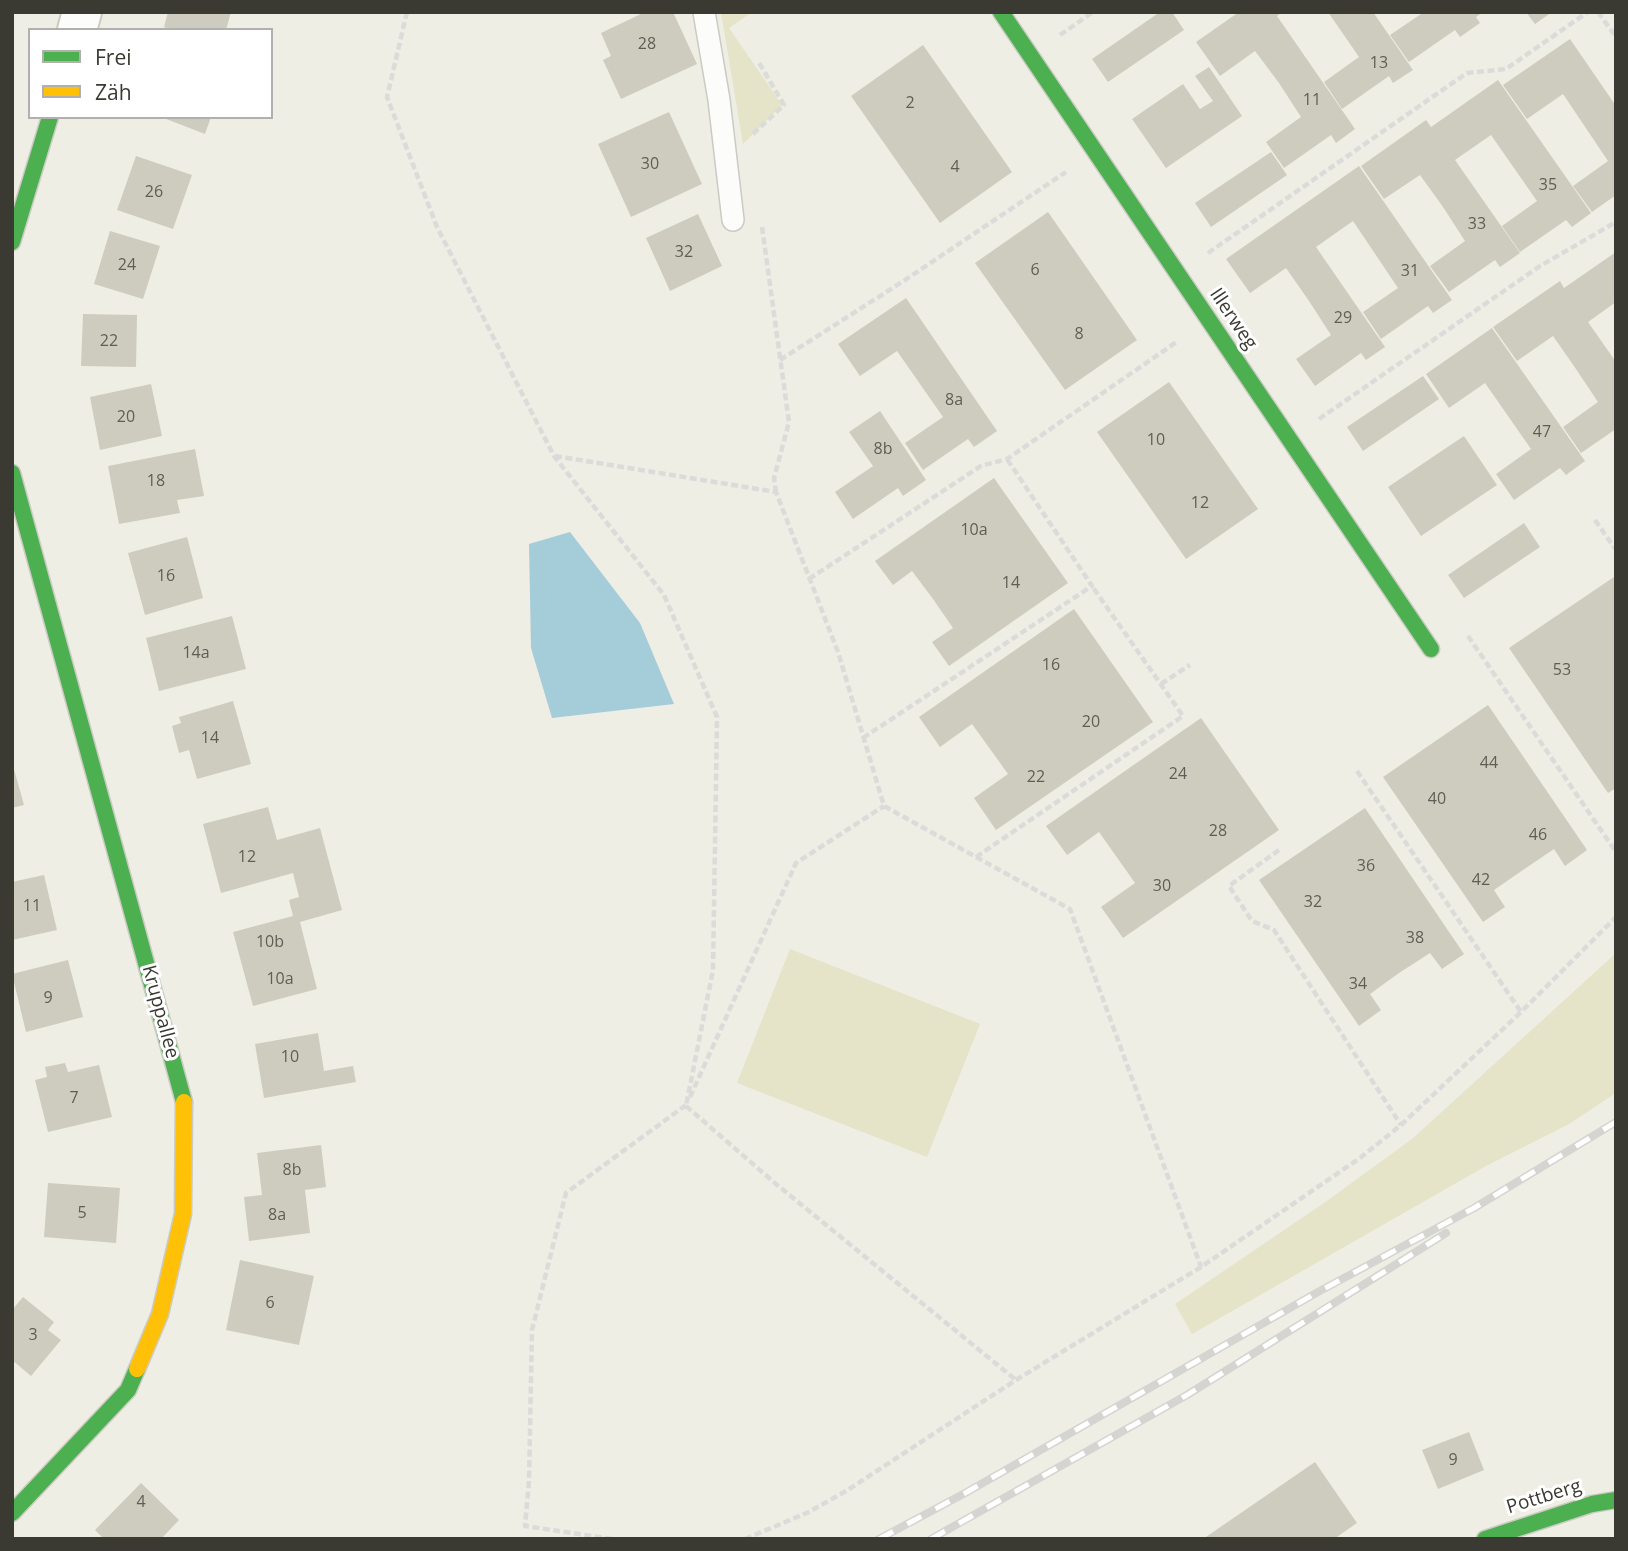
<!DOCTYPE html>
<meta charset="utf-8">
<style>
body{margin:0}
#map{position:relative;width:1628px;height:1551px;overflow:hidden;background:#eeeee4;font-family:"Open Sans",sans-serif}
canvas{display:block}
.frame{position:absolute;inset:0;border:14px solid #3a3a33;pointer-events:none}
.legend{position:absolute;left:28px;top:28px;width:245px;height:91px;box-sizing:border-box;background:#fff;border:2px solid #b0b0ad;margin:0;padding:9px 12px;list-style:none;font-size:21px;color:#3a3a33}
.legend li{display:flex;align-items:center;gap:14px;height:35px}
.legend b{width:35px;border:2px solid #b0b0ad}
</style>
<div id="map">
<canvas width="1628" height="1551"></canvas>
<div class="frame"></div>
<ul class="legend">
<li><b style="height:9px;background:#4caf50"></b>Frei</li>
<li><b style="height:9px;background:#ffc107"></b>Zäh</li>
</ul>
</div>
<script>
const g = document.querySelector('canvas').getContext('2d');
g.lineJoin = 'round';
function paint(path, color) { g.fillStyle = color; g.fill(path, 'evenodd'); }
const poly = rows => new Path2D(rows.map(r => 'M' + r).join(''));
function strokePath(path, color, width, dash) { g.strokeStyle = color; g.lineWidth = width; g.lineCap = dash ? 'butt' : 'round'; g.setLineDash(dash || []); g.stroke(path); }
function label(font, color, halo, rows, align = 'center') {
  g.font = font + ' "Open Sans",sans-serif'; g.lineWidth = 6; g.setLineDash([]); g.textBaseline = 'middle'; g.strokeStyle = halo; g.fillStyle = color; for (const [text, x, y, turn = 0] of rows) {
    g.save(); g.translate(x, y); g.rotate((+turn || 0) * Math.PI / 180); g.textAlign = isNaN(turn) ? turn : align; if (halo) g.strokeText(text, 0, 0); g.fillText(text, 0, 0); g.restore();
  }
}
paint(poly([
 [721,12,752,12,729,28,782,105,743,144],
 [790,949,980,1024,927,1157,737,1083],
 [1616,953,1616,1093,1569,1124,1486,1166,1192,1334,1175,1304,1324,1203,1412,1139]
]), '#e5e3c8');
paint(poly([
 [570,532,640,623,674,704,552,718,531,648,529,544]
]), '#a4ccd9');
paint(poly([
 [168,12,231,12,226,30,172,30,164,27],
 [645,12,673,12,697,64,621,99,603,60,611,56,601,33],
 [1160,12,1172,12,1184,30,1108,82,1092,59],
 [1239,12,1282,12,1277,16,1355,129,1336,143,1331,135,1284,168,1266,142,1301,117,1279,83,1255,51,1220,76,1196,42],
 [1328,12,1373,12,1413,70,1393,83,1389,76,1342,109,1324,82,1359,57],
 [1424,12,1483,12,1476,17,1480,23,1460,37,1455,30,1409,62,1390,35],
 [1526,12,1552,12,1535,24],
 [1570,39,1616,106,1616,195,1592,212,1573,186,1608,161,1563,94,1527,119,1503,85],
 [923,45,1012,172,940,223,851,96],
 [1209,67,1242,116,1166,168,1132,119,1183,84,1200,109,1213,101,1195,76],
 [1498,80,1591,213,1572,227,1566,220,1520,252,1502,226,1537,201,1491,135,1455,160,1520,253,1500,267,1495,260,1449,292,1430,266,1465,241,1443,207,1420,175,1384,199,1361,166,1426,120,1431,127],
 [669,112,702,184,631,217,598,144],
 [161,117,211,117,205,134],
 [1271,152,1287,175,1211,227,1195,203],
 [136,156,192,175,173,229,117,210],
 [1359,166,1452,300,1433,313,1428,306,1381,339,1363,312,1398,288,1353,221,1316,247,1385,347,1366,360,1361,353,1315,386,1296,359,1331,335,1309,301,1286,268,1250,293,1226,259],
 [1048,212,1137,340,1065,390,975,263],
 [698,214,722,266,670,291,646,238],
 [110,231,160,246,143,299,94,284],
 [1616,252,1616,302,1588,322,1616,362,1616,429,1581,453,1563,427,1598,402,1576,369,1553,336,1517,361,1493,327,1560,281,1564,288],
 [906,298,997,431,974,447,968,439,923,470,905,443,943,417,897,351,860,376,838,344],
 [83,314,137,315,136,367,81,366],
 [1492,328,1585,461,1566,475,1560,468,1514,500,1496,474,1531,449,1485,383,1449,408,1426,374],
 [1423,376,1439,399,1363,451,1347,427],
 [1169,382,1258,509,1186,559,1097,432],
 [151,384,162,436,100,450,90,397],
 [880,411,926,480,903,496,898,488,853,519,835,492,873,466,849,432],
 [1464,436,1497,485,1421,536,1388,487],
 [195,449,204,496,177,500,180,513,119,524,108,466],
 [994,478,1068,583,949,666,932,642,953,628,933,599,912,571,893,585,875,561],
 [1524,523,1540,547,1464,598,1448,575],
 [187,537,203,598,145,615,128,553],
 [1614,577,1616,580,1616,788,1608,793,1509,648],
 [1074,609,1153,722,996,830,974,798,1008,774,972,724,940,747,919,717],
 [232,616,246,669,159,691,146,638],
 [233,701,251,764,197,779,189,750,179,753,172,726,181,723,179,717],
 [1488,705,1587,850,1565,866,1554,849,1523,870,1494,890,1505,907,1483,922,1383,777],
 [1201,718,1279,830,1123,938,1101,907,1135,883,1099,832,1067,855,1046,826],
 [12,762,24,805,12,808],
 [268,807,277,840,320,828,342,910,300,922,317,989,253,1006,233,932,293,916,289,900,299,897,293,873,221,893,203,824],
 [1365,808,1464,954,1442,969,1430,953,1399,973,1370,994,1381,1010,1359,1026,1259,880],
 [44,875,57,930,12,940,12,882],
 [68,960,83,1017,26,1032,12,974],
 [318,1033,324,1071,353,1066,356,1082,264,1098,255,1044],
 [65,1063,68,1072,99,1065,112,1117,48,1132,35,1080,47,1077,45,1067],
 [321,1145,326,1187,305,1190,310,1233,249,1241,244,1197,262,1195,257,1153],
 [48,1183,120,1188,116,1243,44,1237],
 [240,1260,314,1276,299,1345,226,1330],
 [23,1297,54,1322,48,1330,61,1340,31,1376,12,1360,12,1310],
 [1469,1432,1484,1470,1438,1489,1422,1450],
 [1315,1462,1357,1523,1334,1539,1203,1539],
 [141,1483,179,1520,161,1539,104,1539,95,1530]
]), '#ceccbe');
const lane = poly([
 [704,12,719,100,733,220]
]);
const street = poly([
 [77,30,82,12]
]);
const fast = poly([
 [1001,12,1431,649],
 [12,242,50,117],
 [12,473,184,1102],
 [12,1513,128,1390,137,1369],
 [1485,1539,1592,1504,1616,1500]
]);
const slow = poly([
 [137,1369,160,1314,183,1214,184,1102]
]);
strokePath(lane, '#cbcbc4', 24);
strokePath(street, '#cbcbc4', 42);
strokePath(fast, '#cbcbc4', 19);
strokePath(slow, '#cbcbc4', 19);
strokePath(poly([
 [407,12,387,97,437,227,554,456,664,595,717,717,713,970,686,1106],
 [1598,12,1616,37],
 [1060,35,1093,12],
 [753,134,784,105,758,61],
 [762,227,789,422,774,478,776,492],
 [1208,253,1467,73,1506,69,1588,12],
 [780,360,902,282,1066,172],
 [1319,419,1540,266,1616,222],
 [555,456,776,492,838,652,884,806,1070,909,1201,1267],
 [1595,520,1616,550],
 [809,579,981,466,1007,459,1178,341],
 [1468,636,1616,852],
 [1161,684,1190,665],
 [863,738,1092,586,1007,459],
 [1357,771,1521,1012],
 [1279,850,1229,886,1252,921,1274,930,1401,1125],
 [976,857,1183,716,1092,586],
 [690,1097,796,863,884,806],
 [686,1106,776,1184,1016,1380],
 [612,1539,525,1526,529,1481,532,1330,566,1193,686,1105],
 [745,1539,809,1512,846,1491,1016,1380,1201,1267,1360,1158,1401,1125,1521,1012,1616,917]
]), '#dbdbd9', 4.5, [7, 3.5]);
strokePath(lane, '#fcfcfb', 21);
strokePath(street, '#fcfcfb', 38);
strokePath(fast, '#4caf50', 16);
strokePath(slow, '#ffc107', 16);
const rail = poly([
 [879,1539,967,1492,1318,1292,1474,1208,1616,1122],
 [931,1539,1187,1395,1446,1233]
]);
strokePath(rail, '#d4d4d1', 8);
strokePath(rail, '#fff', 5, [16]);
label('16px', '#5f5e56', null, [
 ["28",647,44],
 ["13",1379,63],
 ["11",1312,100],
 ["2",910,103],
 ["30",650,164],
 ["4",955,167],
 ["35",1548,185],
 ["26",154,192],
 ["33",1477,224],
 ["32",684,252],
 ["24",127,265],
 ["6",1035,270],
 ["31",1410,271],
 ["29",1343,318],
 ["8",1079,334],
 ["22",109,341],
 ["8a",954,400],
 ["20",126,417],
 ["47",1542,432],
 ["10",1156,440],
 ["8b",883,449],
 ["18",156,481],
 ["12",1200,503],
 ["10a",974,530],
 ["16",166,576],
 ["14",1011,583],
 ["14a",196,653],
 ["16",1051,665],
 ["53",1562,670],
 ["20",1091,722],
 ["14",210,738],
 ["44",1489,763],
 ["24",1178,774],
 ["22",1036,777],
 ["40",1437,799],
 ["28",1218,831],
 ["46",1538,835],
 ["12",247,857],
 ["36",1366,866],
 ["42",1481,880],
 ["30",1162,886],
 ["32",1313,902],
 ["11",32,906],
 ["38",1415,938],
 ["10b",270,942],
 ["10a",280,979],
 ["34",1358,984],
 ["9",48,998],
 ["10",290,1057],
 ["7",74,1098],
 ["8b",292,1170],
 ["5",82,1213],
 ["8a",277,1215],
 ["6",270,1303],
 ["3",33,1335],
 ["9",1453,1460],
 ["4",141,1502]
]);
label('19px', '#3a3a33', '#fff', [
 ["Illerweg",1233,319,56],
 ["Kruppallee",160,1012,75],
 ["Pottberg",1544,1497,-17]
]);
</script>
